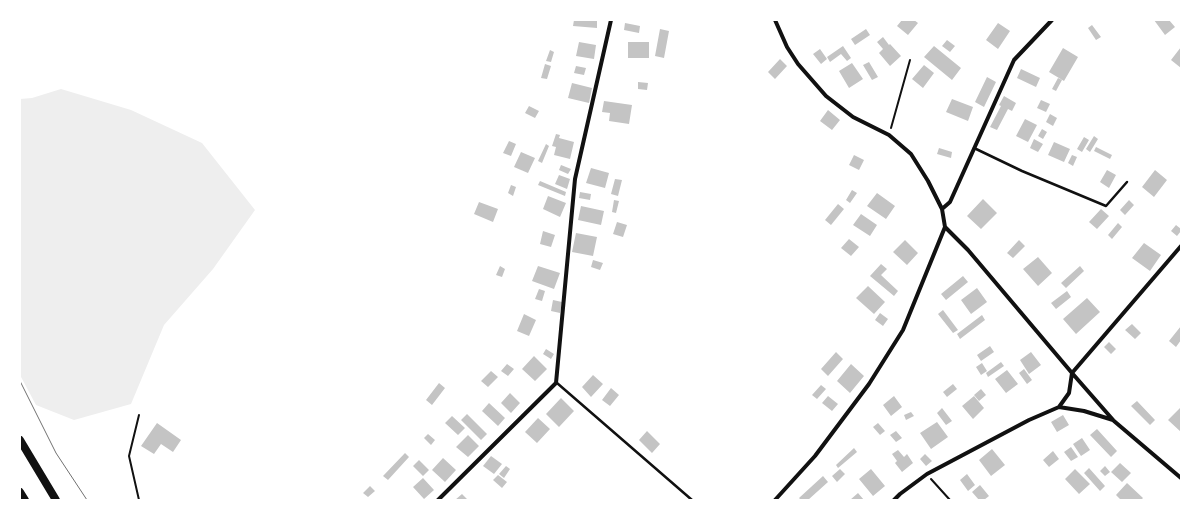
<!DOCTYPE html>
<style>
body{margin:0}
#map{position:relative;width:1201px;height:520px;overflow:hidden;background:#fff;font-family:Roboto,sans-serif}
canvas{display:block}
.frame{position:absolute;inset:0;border:21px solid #fff;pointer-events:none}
</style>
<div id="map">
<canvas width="1201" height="520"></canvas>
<div class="frame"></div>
</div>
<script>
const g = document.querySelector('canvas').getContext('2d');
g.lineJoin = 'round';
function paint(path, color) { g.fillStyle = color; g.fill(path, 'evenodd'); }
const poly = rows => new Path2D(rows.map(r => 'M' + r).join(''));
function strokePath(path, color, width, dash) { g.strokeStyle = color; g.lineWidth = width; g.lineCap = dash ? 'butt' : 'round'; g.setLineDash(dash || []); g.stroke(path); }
paint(poly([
 [61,89,131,110,202,143,255,210,213,269,164,325,131,404,74,420,36,405,20,375,20,99,32,98]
]), '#eee');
paint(poly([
 [574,20,597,20,597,28,573,26],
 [902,20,914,20,918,23,908,35,897,26],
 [1154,20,1169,20,1175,27,1165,35],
 [625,23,640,26,639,33,624,30],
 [998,23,1010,31,998,49,986,40],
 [1092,25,1101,37,1096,40,1088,28],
 [660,29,669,31,664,58,655,56],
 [866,29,870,35,855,45,851,39],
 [883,37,889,45,890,44,901,56,890,66,879,53,883,49,877,42],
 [947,40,955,46,950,52,942,46],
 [579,42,596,45,594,59,576,56],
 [628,42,649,42,649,58,628,58],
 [843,46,851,58,847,61,841,54,830,62,827,57],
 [934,46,961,68,952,80,924,57],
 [1181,47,1181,68,1171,60],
 [1063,48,1078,57,1064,81,1049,72],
 [820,49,827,59,821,64,813,54],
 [550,50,554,52,551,62,546,61],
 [780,59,787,66,775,79,768,72],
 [869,62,878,77,872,80,863,65],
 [852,63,863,79,849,88,839,71],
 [545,64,551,66,547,79,541,78],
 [924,65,934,73,923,88,912,79],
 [576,66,586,68,584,75,574,73],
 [1021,69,1040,78,1036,87,1017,78],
 [987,77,996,82,984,107,975,102],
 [1058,78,1062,80,1056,91,1052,89],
 [638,82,648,83,647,90,638,89],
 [572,83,592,88,589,103,568,98],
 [1004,96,1016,103,1012,111,1008,109,997,130,990,127,1001,106,999,105],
 [952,99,973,107,968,121,946,112],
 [1041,100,1050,104,1046,112,1037,108],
 [604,101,632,105,629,124,609,121,610,113,602,112],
 [529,106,539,111,535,118,525,113],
 [828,110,840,120,832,130,820,121],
 [1050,114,1057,118,1053,126,1046,122],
 [1025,119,1037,125,1028,142,1016,136],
 [1042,129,1047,132,1043,139,1038,136],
 [556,134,560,135,559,138,574,142,570,159,554,155,556,147,552,146],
 [1094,136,1098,139,1090,152,1086,149],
 [1084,137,1089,140,1082,152,1077,149],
 [1034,139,1043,144,1038,152,1030,148],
 [509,141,516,144,511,156,503,153],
 [1054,142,1070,149,1064,162,1048,155],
 [546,144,549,146,542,163,538,161],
 [1096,147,1112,155,1110,159,1094,151],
 [939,148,952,152,951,158,937,154],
 [521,152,535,158,528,173,514,167],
 [854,155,864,160,859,170,849,165],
 [1072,155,1077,157,1073,166,1068,163],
 [561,165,571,169,568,174,559,170],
 [591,168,609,173,605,188,586,183],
 [1107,170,1116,175,1109,188,1100,182],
 [1155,170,1167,180,1154,197,1142,187],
 [559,175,570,179,567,189,555,184],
 [615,179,622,180,618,196,611,194],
 [540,181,566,192,565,196,538,185],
 [511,185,516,187,513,196,508,193],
 [852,190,857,193,850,203,846,200],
 [580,192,591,194,590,200,579,198],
 [877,193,895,206,886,219,867,206],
 [548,196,566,203,560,217,543,209],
 [983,199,997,213,981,229,967,216],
 [614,200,619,201,616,213,612,212],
 [1129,200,1134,205,1125,215,1120,210],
 [479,202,498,209,493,222,474,214],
 [838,204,844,209,831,225,825,220],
 [581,206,604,211,601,225,578,220],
 [1101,209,1109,216,1097,229,1089,222],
 [861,214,877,225,870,236,853,225],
 [617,222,627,225,623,237,613,234],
 [1118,223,1122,227,1112,239,1108,235],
 [1176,225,1181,229,1181,231,1177,236,1171,231],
 [543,231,555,235,551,247,540,244],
 [576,233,597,237,593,256,572,252],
 [849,239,859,247,851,256,841,248],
 [905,240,918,253,907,265,893,252],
 [1019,240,1025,246,1013,258,1007,253],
 [1144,243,1161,255,1150,271,1132,258],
 [1038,257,1052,273,1038,286,1023,269],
 [593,260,603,263,600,270,591,267],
 [881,264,887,269,881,275,898,291,894,296,870,276],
 [500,266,505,269,502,277,496,275],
 [538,266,560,273,554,289,532,281],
 [1080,266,1084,271,1066,288,1061,283],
 [963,276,968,282,946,300,941,294],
 [868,286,885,302,874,314,856,298],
 [977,288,987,302,971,314,961,300],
 [539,289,545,291,542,301,535,299],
 [1067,291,1071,297,1056,309,1051,303],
 [1087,298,1100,312,1076,334,1063,319],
 [553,300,562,302,560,313,551,311],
 [943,310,958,330,953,333,938,314],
 [880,313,888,319,883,326,875,320],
 [524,314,536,320,529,336,517,331],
 [982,315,985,320,960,339,957,334],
 [1132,324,1141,333,1135,339,1125,330],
 [1181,326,1181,340,1176,347,1169,341],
 [1109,342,1116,349,1111,354,1104,347],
 [990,346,994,352,981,361,977,355],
 [546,349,554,354,551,359,543,354],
 [836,352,843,359,828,376,821,369],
 [1031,352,1041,365,1029,374,1020,360],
 [534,356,547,369,535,381,522,369],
 [1001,362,1004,366,988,377,986,373],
 [982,363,987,371,981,375,976,367],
 [507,364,514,369,508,376,501,371],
 [851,364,864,376,850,393,837,381],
 [1024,369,1032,380,1027,384,1019,373],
 [1007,370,1018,384,1006,393,995,379],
 [491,371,498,377,488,387,481,381],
 [593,375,603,384,591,397,582,387],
 [439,383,445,388,432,405,426,400],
 [953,384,957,389,947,397,943,392],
 [821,385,826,389,817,399,812,395],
 [611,388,619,395,610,406,602,400],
 [981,389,986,395,979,401,974,395],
 [510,393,520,403,511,413,501,403],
 [828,396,838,404,832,411,822,403],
 [894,396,902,407,891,416,883,405],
 [974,396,984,408,973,419,962,406],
 [561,398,574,411,559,427,546,414],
 [1137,401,1155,420,1150,425,1131,406],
 [489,403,505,418,498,426,482,411],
 [942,408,952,421,946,425,937,413],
 [1180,408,1181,409,1181,432,1168,420],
 [911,412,914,416,906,420,904,415],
 [467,414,487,434,481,440,461,420],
 [1063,415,1069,425,1057,432,1051,422],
 [452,416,465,428,458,435,445,423],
 [538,418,550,429,537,443,525,432],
 [937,422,948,437,931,449,920,433],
 [157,423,181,440,173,452,161,444,154,454,141,446],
 [878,423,885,431,880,435,873,427],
 [1097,429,1117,451,1111,457,1090,435],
 [647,431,660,444,652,453,639,440],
 [896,431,902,438,896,442,890,435],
 [428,434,435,440,431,445,424,438],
 [468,435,479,446,468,457,456,447],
 [1082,438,1090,450,1081,456,1073,444],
 [1071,447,1078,457,1071,461,1064,452],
 [854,448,857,452,838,468,836,465],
 [992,449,1005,465,991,476,979,460],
 [898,450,904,457,907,454,913,463,902,472,895,463,897,461,892,454],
 [1053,451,1059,459,1049,467,1043,460],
 [405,453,409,457,388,480,383,476],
 [925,454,932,461,926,466,920,459],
 [491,456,502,464,494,474,483,466],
 [443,458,456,470,445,482,432,470],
 [419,460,429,470,423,476,413,466],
 [1120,463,1131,473,1122,482,1111,472],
 [506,466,510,469,504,478,499,474],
 [1105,466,1110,472,1105,476,1100,471],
 [1089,468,1105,486,1100,491,1084,473],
 [840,469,845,474,837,482,832,476],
 [871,469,885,486,873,496,859,479],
 [1075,469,1090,484,1079,494,1065,479],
 [967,474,975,485,968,491,960,480],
 [498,475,507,482,502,488,493,480],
 [823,476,828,482,808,500,801,500,799,498],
 [423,478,434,490,424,499,413,487],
 [1127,483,1143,498,1141,500,1121,500,1116,495],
 [980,485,989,496,984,500,979,500,972,492],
 [370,486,375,491,368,497,363,493],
 [858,493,864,500,850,500],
 [462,494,468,500,455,500]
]), '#c4c4c4');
strokePath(poly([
 [891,128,910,60],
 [931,479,950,500],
 [139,500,129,456,139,415]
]), '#111', 2);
strokePath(poly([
 [974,148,1022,171,1106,206,1127,182],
 [557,383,692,500]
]), '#111', 2.5);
strokePath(poly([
 [775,20,787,47,798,64,826,96,853,117,889,135,911,154,928,181,942,209,945,227,903,330,869,384,815,456,775,500],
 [942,209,950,202,1014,60,1052,20],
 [945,227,968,250,1072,373,1114,421,1181,478],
 [1059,407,1084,411,1113,420],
 [438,500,556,383,575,179,611,20],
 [894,500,900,494,927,474,1029,420,1059,407,1069,393,1072,373,1181,246]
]), '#111', 4);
strokePath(poly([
 [20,440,56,500],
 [20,492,25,500]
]), '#111', 8);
strokePath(poly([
 [20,381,56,453,87,500]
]), '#707070', 1);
</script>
